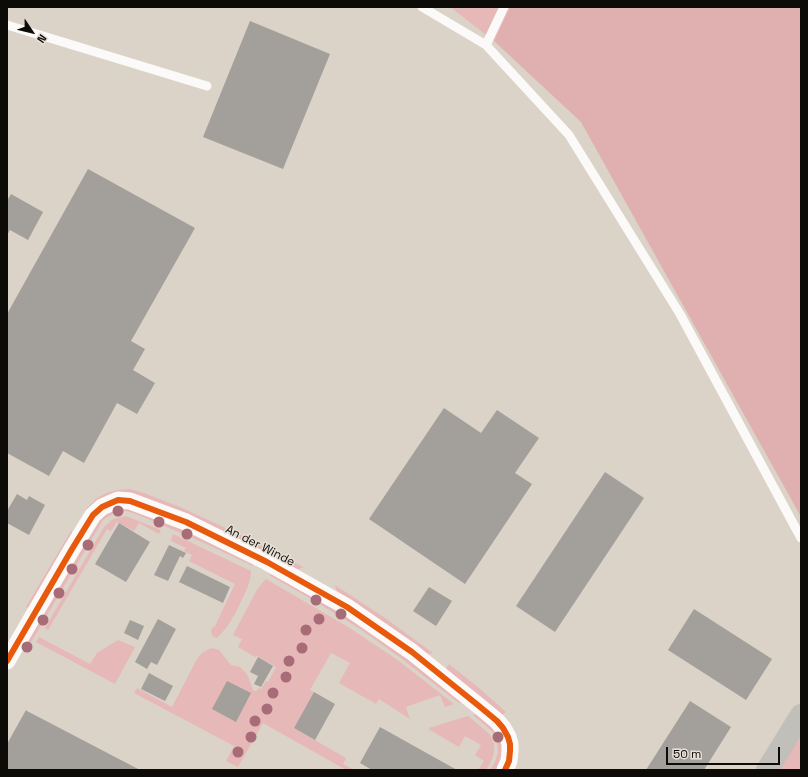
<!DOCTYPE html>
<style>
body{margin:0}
#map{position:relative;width:808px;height:777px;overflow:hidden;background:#e4dfda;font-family:"Space Grotesk",sans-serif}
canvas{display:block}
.frame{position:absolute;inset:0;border:8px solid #0d0b08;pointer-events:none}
.north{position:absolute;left:12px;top:12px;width:40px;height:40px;-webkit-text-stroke:3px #e8e0d6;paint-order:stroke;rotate:125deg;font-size:11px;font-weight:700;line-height:16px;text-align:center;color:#0d0b08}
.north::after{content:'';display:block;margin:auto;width:14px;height:18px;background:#0d0b08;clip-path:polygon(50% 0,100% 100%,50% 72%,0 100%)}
.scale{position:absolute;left:666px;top:747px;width:114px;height:18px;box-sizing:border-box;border:2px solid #0d0b08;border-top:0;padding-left:5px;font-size:12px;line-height:14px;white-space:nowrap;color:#0d0b08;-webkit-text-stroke:3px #e8e0d6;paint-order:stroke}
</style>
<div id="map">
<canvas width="808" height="777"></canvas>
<div class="frame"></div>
<div class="north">N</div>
<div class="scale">50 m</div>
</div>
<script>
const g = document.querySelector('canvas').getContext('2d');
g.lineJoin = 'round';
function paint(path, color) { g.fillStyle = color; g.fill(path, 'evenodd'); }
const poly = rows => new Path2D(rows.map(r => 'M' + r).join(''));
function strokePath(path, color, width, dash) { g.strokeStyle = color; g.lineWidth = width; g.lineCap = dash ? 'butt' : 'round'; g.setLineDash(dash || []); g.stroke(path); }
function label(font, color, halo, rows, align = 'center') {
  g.font = font + ' "Space Grotesk",sans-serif'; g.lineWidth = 3; g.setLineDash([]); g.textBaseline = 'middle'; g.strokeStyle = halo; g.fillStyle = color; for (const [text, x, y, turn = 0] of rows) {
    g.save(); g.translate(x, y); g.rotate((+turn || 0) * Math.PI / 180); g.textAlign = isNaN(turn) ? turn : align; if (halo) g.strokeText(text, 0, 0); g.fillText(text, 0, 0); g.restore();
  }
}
paint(poly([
 [7,7,450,7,484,32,581,119,801,517,801,732,777,770,7,770]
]), '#dbd3c8');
paint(poly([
 [450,7,510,7,494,41],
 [130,489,144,493,180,507,247,538,303,567,297,570,142,497,89,512,86,509,97,498,106,493,118,490],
 [117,508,139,510,252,561,253,566,204,543,136,514,126,511,114,513,103,520,26,651,22,649,102,514],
 [126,516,161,530,159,534,139,523,134,531,117,522,111,531,107,529,48,630,45,628,104,527,113,519],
 [71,531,74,534,30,609,26,607],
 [173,534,251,571,250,580,246,591,236,612,227,627,217,638,214,637,212,635,211,632,212,628,215,626,235,584,189,561,192,555,184,551,186,548,171,541],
 [274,573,361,624,464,701,459,703,398,656,360,629,313,600,269,575],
 [266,579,348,627,399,661,454,704,445,707,440,695,406,707,410,719,379,699,376,704,339,683,350,663,331,653,310,690,314,692,294,728,346,758,343,764,354,770,346,770,263,723,238,767,226,761,234,746,134,693,137,688,172,707,197,659,202,653,209,649,213,648,219,650,231,665,240,667,245,672,248,676,253,690,256,691,259,688,261,689,266,681,268,682,276,667,257,656,255,657,238,647,242,639,233,635,258,588],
 [335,585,385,618,433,653,427,654,337,593],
 [39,637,90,664,97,653,118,640,135,647,115,684,36,642],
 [449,664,479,688,506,712,502,715,446,669],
 [479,713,497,729,504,747,500,763,496,770,490,770,495,762,498,752,497,741,493,732,473,715],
 [468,716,486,731,490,735,494,744,494,753,492,759,486,770,478,770,484,761,475,755,481,745,465,736,459,747,430,730,429,728],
 [801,732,801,770,777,770]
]), '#e7b8b8');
paint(poly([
 [510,7,801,7,801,517,581,122,494,41]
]), '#e0afb0');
paint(poly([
 [250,21,330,54,283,169,203,137],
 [88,169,195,228,131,341,145,349,133,370,155,383,137,414,117,403,84,463,63,451,49,476,7,453,7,314],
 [11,194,43,212,28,240,10,230,7,235,7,201],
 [444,408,481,433,497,410,539,438,515,473,532,484,465,584,369,519],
 [605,472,644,498,555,632,516,606],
 [17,494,27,500,29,496,45,505,29,535,7,523,7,511],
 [119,523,150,542,126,582,95,564],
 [169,545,186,553,183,558,180,556,168,581,154,575],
 [187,566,230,587,223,603,179,582],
 [429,587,452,601,436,626,413,611],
 [694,609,772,659,746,700,668,650],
 [158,619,176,629,157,665,151,662,147,669,135,662],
 [130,620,144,626,138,640,124,633],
 [258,657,273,666,261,687,254,684,258,676,250,672],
 [149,673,173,686,165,701,141,689],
 [227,681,251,693,236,722,212,709],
 [314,692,335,704,315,740,294,728],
 [690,701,731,727,704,770,646,770],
 [26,710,27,711,140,770,7,770,7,744],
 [380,727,457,770,372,770,360,763]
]), '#a39f9b');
strokePath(poly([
 [422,7,486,45,569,135,680,314,801,538],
 [7,25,207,86],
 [486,45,504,7]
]), '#fbfaf9', 9);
strokePath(poly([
 [7,661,72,549,93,515,102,507,111,503,118,500,130,501,186,522,267,562,347,607,412,652,479,706,497,721,503,728,508,737,510,744,510,751,509,761,505,770]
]), '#fbfaf9', 17);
strokePath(poly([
 [767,770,801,715]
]), '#c1bfb9', 22);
strokePath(poly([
 [7,661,72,549,93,515,102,507,111,503,118,500,130,501,186,522,267,562,347,607,412,652,479,706,497,721,503,728,508,737,510,744,510,751,509,761,505,770]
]), '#e8590c', 6);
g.fillStyle = '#a76c77';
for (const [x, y] of [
 [118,511],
 [159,522],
 [187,534],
 [88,545],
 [72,569],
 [59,593],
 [316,600],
 [341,614],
 [319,619],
 [43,620],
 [306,630],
 [27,647],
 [302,648],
 [289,661],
 [286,677],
 [273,693],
 [267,709],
 [255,721],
 [251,737],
 [498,737],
 [238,752]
]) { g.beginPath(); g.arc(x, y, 5.5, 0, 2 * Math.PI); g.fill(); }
label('12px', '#0d0b08', '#e8e0d6', [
 ["An der Winde",260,546,27]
]);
</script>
